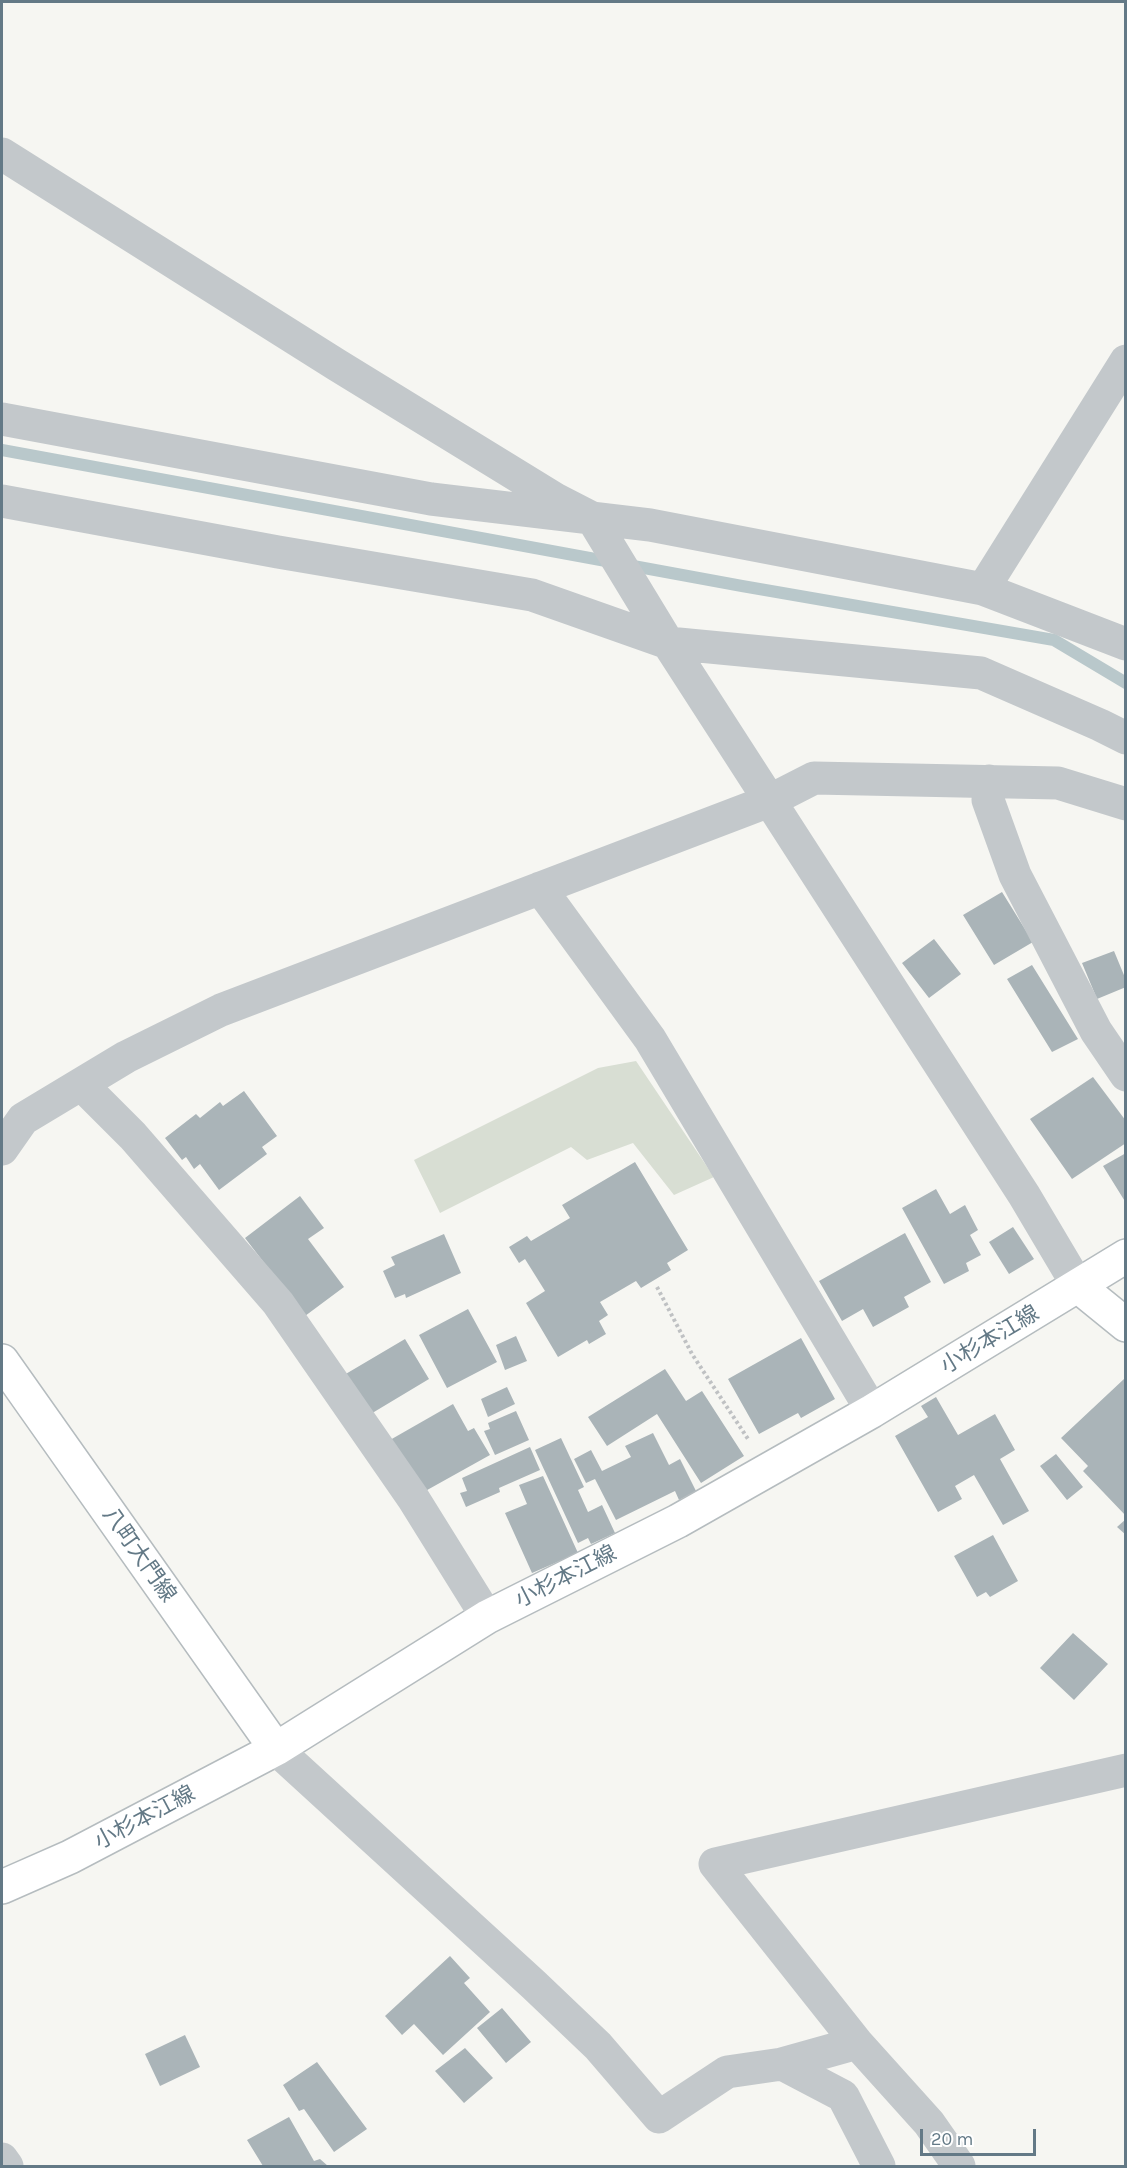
<!DOCTYPE html>
<meta charset="utf-8">
<style>
body{margin:0}
#map{position:relative;width:1127px;height:2168px;overflow:hidden;background:#f6f6f2;font-family:Karla,sans-serif}
canvas{display:block}
.frame{position:absolute;inset:0;border:3px solid #637986;pointer-events:none}
.scale{position:absolute;left:920px;top:2129px;width:116px;height:27px;box-sizing:border-box;border:3px solid #637986;border-top:0;padding-left:8px;font-size:18px;line-height:21px;white-space:nowrap;color:#637986;-webkit-text-stroke:4px #fff;paint-order:stroke}
</style>
<div id="map">
<canvas width="1127" height="2168"></canvas>
<div class="frame"></div>
<div class="scale">20 m</div>
</div>
<script>
const g = document.querySelector('canvas').getContext('2d');
g.lineJoin = 'round';
function paint(path, color) { g.fillStyle = color; g.fill(path, 'evenodd'); }
const poly = rows => new Path2D(rows.map(r => 'M' + r).join(''));
function strokePath(path, color, width, dash) { g.strokeStyle = color; g.lineWidth = width; g.lineCap = dash ? 'butt' : 'round'; g.setLineDash(dash || []); g.stroke(path); }
function label(font, color, halo, rows, align = 'center') {
  g.font = font + ' Karla,"Noto Sans JP",sans-serif'; g.lineWidth = 6; g.setLineDash([]); g.textBaseline = 'middle'; g.strokeStyle = halo; g.fillStyle = color; for (const [text, x, y, turn = 0] of rows) {
    g.save(); g.translate(x, y); g.rotate((+turn || 0) * Math.PI / 180); g.textAlign = isNaN(turn) ? turn : align; if (halo) g.strokeText(text, 0, 0); g.fillText(text, 0, 0); g.restore();
  }
}
paint(poly([
 [636,1061,714,1177,674,1195,633,1143,587,1160,571,1147,440,1213,414,1160,598,1068]
]), '#d8ded3');
strokePath(poly([
 [2,450,742,586,1054,640,1126,683]
]), '#b9c8cb', 12);
paint(poly([
 [1002,892,1033,942,994,965,963,915],
 [934,939,961,974,929,998,902,963],
 [1114,951,1126,980,1126,987,1097,999,1082,963],
 [1032,965,1078,1039,1052,1052,1007,979],
 [1093,1077,1126,1121,1126,1143,1072,1179,1030,1119],
 [244,1091,277,1136,262,1147,267,1154,219,1190,200,1164,194,1169,186,1157,182,1160,165,1138,196,1114,200,1118,220,1102,223,1106],
 [1126,1153,1126,1203,1103,1166],
 [635,1162,688,1250,667,1263,671,1270,641,1288,636,1281,600,1302,608,1315,599,1321,606,1334,589,1344,587,1340,558,1357,526,1303,545,1291,525,1259,519,1263,509,1247,527,1236,531,1241,570,1218,562,1205],
 [936,1189,950,1214,965,1205,978,1230,970,1235,981,1255,966,1263,969,1271,944,1284,902,1208],
 [300,1196,324,1228,308,1239,344,1287,305,1316,245,1238],
 [1013,1227,1034,1259,1009,1274,989,1242],
 [905,1233,931,1282,904,1297,909,1307,873,1327,863,1309,842,1321,819,1281],
 [444,1234,461,1273,406,1298,405,1294,395,1298,383,1271,395,1265,391,1257],
 [468,1309,497,1362,447,1388,419,1335],
 [516,1336,527,1361,505,1370,496,1345],
 [801,1338,835,1399,801,1418,798,1413,759,1434,728,1379],
 [405,1339,429,1379,369,1415,344,1375],
 [665,1369,686,1401,702,1391,744,1456,701,1483,657,1414,607,1446,588,1417],
 [1124,1379,1126,1380,1126,1516,1083,1471,1088,1466,1061,1438],
 [507,1387,515,1404,488,1417,481,1399],
 [936,1397,958,1435,995,1414,1015,1450,1000,1459,1029,1511,1003,1525,974,1475,955,1486,962,1499,938,1512,895,1436,928,1417,921,1406],
 [453,1404,468,1431,474,1428,490,1455,420,1494,390,1440],
 [516,1411,529,1440,495,1455,484,1431,490,1429,488,1423],
 [653,1433,669,1465,680,1459,696,1491,679,1500,675,1491,616,1520,595,1479,586,1483,574,1459,591,1450,602,1471,631,1457,625,1446],
 [561,1438,584,1487,578,1490,588,1512,602,1505,615,1533,591,1544,588,1538,578,1543,535,1450],
 [530,1447,540,1470,499,1488,500,1492,466,1507,460,1493,467,1491,462,1478],
 [1056,1454,1083,1487,1067,1500,1040,1466],
 [543,1476,578,1553,532,1573,505,1513,527,1504,519,1485],
 [1126,1519,1126,1535,1117,1527],
 [993,1535,1018,1581,990,1597,986,1592,977,1597,954,1556],
 [1073,1633,1108,1664,1074,1700,1040,1668],
 [450,1956,470,1978,464,1983,490,2012,443,2055,414,2024,402,2035,385,2016],
 [502,2008,531,2042,506,2063,477,2028],
 [185,2035,200,2067,160,2086,145,2054],
 [465,2048,493,2078,464,2103,435,2071],
 [317,2062,367,2129,334,2152,304,2109,299,2111,283,2085],
 [289,2117,314,2161,320,2159,328,2166,263,2166,247,2140]
]), '#aab4b8');
const secondary = poly([
 [1078,1286,1126,1325],
 [2,1361,276,1749],
 [2,1887,70,1857,276,1749,487,1617,678,1521,872,1411,1126,1256]
]);
strokePath(secondary, '#b5bcbf', 36);
strokePath(poly([
 [657,1287,692,1354,748,1439]
]), '#bfc1c3', 4, [3, 3]);
strokePath(poly([
 [2,154,337,365,557,500,592,518,668,643,1024,1195,1078,1286],
 [2,419,431,499,650,525,983,589,1126,644],
 [2,501,278,552,532,595,668,643,981,673,1100,725,1126,738],
 [983,589,1126,361],
 [989,781,988,800,1015,875,1096,1031,1126,1075],
 [540,888,650,1039,872,1411],
 [81,1084,133,1136,278,1303,413,1498,487,1617],
 [2,1149,23,1119,126,1057,221,1010,769,801,814,778,1058,783,1126,804],
 [276,1749,534,1985,598,2046,659,2117,727,2072,782,2064,843,2096,879,2166],
 [782,2064,857,2043],
 [2,2159,7,2166],
 [959,2166,929,2123,857,2043,715,1864,1126,1770]
]), '#c3c8cb', 33);
strokePath(secondary, '#fff', 33);
label('22px', '#637986', '#fff', [
 ["小杉本江線",990,1340,-31],
 ["八町大門線",139,1555,55],
 ["小杉本江線",566,1577,-27],
 ["小杉本江線",145,1818,-28]
]);
</script>
